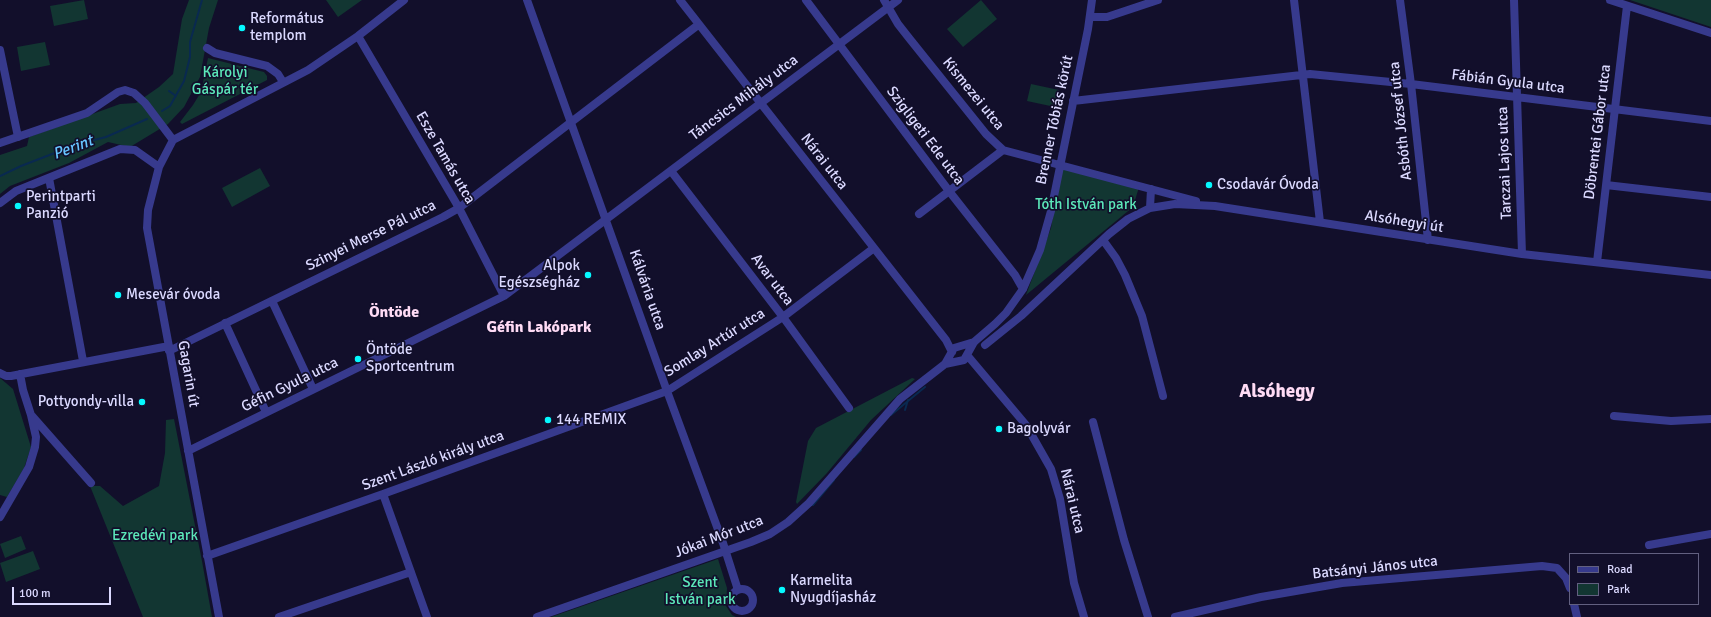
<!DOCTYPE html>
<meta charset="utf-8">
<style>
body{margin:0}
#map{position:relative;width:1711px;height:617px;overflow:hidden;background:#120f2b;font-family:Signika,sans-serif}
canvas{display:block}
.legend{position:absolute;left:1569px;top:553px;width:130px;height:52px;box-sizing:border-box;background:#120f2b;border:1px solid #626080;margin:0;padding:5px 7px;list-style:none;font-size:12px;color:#dbd9ff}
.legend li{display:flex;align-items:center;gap:8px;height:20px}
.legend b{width:20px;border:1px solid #626080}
.scale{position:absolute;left:12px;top:587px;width:99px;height:18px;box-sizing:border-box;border:2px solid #dbd9ff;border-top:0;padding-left:5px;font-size:12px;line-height:14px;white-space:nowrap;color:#dbd9ff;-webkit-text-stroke:3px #120f2b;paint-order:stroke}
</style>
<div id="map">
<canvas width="1711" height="617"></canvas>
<ul class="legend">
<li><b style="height:5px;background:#373a8d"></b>Road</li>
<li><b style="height:11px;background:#123632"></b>Park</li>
</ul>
<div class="scale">100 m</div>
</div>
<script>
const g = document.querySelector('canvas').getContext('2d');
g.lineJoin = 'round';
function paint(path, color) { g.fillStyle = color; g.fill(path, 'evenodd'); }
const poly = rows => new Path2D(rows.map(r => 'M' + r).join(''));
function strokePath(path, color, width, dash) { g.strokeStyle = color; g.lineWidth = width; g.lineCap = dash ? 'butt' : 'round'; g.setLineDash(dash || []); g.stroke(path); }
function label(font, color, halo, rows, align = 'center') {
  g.font = font + ' Signika,sans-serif'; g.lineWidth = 3.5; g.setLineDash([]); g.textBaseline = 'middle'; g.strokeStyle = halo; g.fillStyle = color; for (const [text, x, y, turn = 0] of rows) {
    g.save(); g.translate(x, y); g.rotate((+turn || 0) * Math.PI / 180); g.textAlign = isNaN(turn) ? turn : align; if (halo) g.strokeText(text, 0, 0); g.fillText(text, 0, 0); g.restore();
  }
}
paint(poly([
 [84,0,88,19,54,26,50,6],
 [189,0,218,0,209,28,200,77,184,107,168,124,130,147,108,142,69,163,10,186,0,194,0,155,27,146,29,137,120,104,136,103,159,87,173,74,182,19],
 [326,0,362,0,338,17],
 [981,0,997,19,963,47,947,29],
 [1630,0,1711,0,1711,27],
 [45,42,50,65,21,71,17,47],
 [208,58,264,72,267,76,267,80,182,124,180,122,193,105,201,92],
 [1031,84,1059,90,1055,107,1027,101],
 [260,168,270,186,232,207,222,188],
 [1061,168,1139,187,1133,207,1026,295,1051,228],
 [0,378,13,389,31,447,24,468,7,497,0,495],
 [912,378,915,379,871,420,827,473,797,504,796,502,808,441,816,428],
 [174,419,202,561,212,617,143,617,90,486,100,486,123,506,159,486,165,453,166,420],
 [21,536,26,549,5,558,0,544],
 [33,551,40,569,6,582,0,563],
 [718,559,727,588,726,606,732,615,736,617,551,617]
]), '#123632');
strokePath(poly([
 [169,91,176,96],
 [162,111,170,106,184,81,190,57,190,42,202,0],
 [0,176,21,166,78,144,106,137,147,119],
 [905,410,908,400],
 [891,415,925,387],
 [854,457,861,450],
 [813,505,834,480]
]), '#092950', 2);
strokePath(poly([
 [527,0,667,391,723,543,738,590],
 [680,0,946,340,952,352],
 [806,0,949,191,1015,275,1023,289],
 [884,0,898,24,909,38,986,134,1003,150,1196,201],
 [1294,0,1320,222],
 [1400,0,1411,84,1428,240],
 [1514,0,1522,254],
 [1610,0,1711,33],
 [1090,17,1107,17,1158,0],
 [358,36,459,208,504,296],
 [207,48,215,53,267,66,278,74,283,82],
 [0,50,18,137],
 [1073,101,1310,74,1411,84,1711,121],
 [0,143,87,113,118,92,125,90,134,93,145,103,173,140],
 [671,171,783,317,849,408],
 [49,178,83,361],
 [1606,185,1711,197],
 [0,203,16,191,120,149,135,150,159,167],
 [1150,208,1151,189],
 [919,214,1003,150],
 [1103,240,1116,258,1125,275,1142,316,1163,396],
 [1597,262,1627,6],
 [272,301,313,389],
 [225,323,266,412],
 [985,345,1021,316,1109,234,1128,219,1150,208,1175,204,1215,206,1522,254,1711,275],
 [169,351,443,217,459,208,698,25],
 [967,355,1026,425,1051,469,1060,499,1074,583,1084,617],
 [945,364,964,360,974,342,995,324,1006,313,1023,289,1040,250,1051,211,1088,29,1092,0],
 [0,373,6,376,11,376,169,346],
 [32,416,91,483],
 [1614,416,1671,421,1711,419],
 [1093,422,1124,540,1148,617],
 [188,451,504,296,898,0],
 [383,494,427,617],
 [0,517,29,467,35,447,36,437,31,415,23,390,20,374],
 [1649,545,1711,534],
 [207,556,383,494,667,391,783,317,874,248],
 '731 600a11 11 0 1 1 22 0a11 11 0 1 1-22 0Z',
 [1574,604,1577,617],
 [219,617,147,228,148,210,159,167,173,140,308,70,358,36,404,0],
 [279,617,411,572],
 [537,617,751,542,770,534,788,522,809,503,900,399,945,364,954,348,974,342],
 [1175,617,1261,597,1342,583,1542,566,1557,568,1566,578,1570,588]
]), '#373a8d', 8);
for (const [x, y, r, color] of [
 [242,28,4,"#05f9ff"],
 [1209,185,4,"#05f9ff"],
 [18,206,4,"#05f9ff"],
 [588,275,4,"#05f9ff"],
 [118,295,4,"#05f9ff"],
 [358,359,4,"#05f9ff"],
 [142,402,4,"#05f9ff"],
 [548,420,4,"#05f9ff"],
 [999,429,4,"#05f9ff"],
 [782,590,4,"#05f9ff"]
]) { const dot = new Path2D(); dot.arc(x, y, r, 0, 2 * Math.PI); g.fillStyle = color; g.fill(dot); strokePath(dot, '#120f2b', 1.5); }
label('15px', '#dbd9ff', '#120f2b', [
 ["Református",250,19],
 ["templom",250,36],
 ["Csodavár Óvoda",1217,185],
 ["Perintparti",26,197],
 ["Panzió",26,214],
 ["Alpok",580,266,"right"],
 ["Egészségház",580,283,"right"],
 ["Mesevár óvoda",126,295],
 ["Öntöde",366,350],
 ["Sportcentrum",366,367],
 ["Pottyondy-villa",134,402,"right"],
 ["144 REMIX",556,420],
 ["Bagolyvár",1007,429],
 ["Karmelita",790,581],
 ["Nyugdíjasház",790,598]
], 'left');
label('15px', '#5ce8ba', '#120f2b', [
 ["Károlyi",225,73],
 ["Gáspár tér",225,90],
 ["Tóth István park",1086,205],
 ["Ezredévi park",155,536],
 ["Szent",700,583],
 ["István park",700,600]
]);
label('15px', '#dbd9ff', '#120f2b', [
 ["Fábián Gyula utca",1508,82,7],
 ["Kismezei utca",973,94,51],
 ["Táncsics Mihály utca",744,98,-37],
 ["Brenner Tóbiás körút",1055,120,-78],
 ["Asbóth József utca",1401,121,-96],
 ["Döbrentei Gábor utca",1598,132,-83],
 ["Szigligeti Ede utca",925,136,53],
 ["Esze Tamás utca",445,158,60],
 ["Nárai utca",824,162,52],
 ["Tarczai Lajos utca",1505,163,-92],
 ["Alsóhegyi út",1404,222,9],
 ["Szinyei Merse Pál utca",371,236,-26],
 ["Avar utca",772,280,53],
 ["Kálvária utca",647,290,71],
 ["Somlay Artúr utca",715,343,-32],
 ["Gagarin út",188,374,80],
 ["Géfin Gyula utca",290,385,-26],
 ["Szent László király utca",433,461,-20],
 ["Nárai utca",1072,501,77],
 ["Jókai Mór utca",719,537,-21],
 ["Batsányi János utca",1375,568,-6]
]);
label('italic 16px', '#67c5ff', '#120f2b', [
 ["Perint",73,148,-21]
]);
label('bold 16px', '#ffdbf5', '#120f2b', [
 ["Öntöde",394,313],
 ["Géfin Lakópark",539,328]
]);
label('bold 19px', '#ffdbf5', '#120f2b', [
 ["Alsóhegy",1277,392]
]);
</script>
